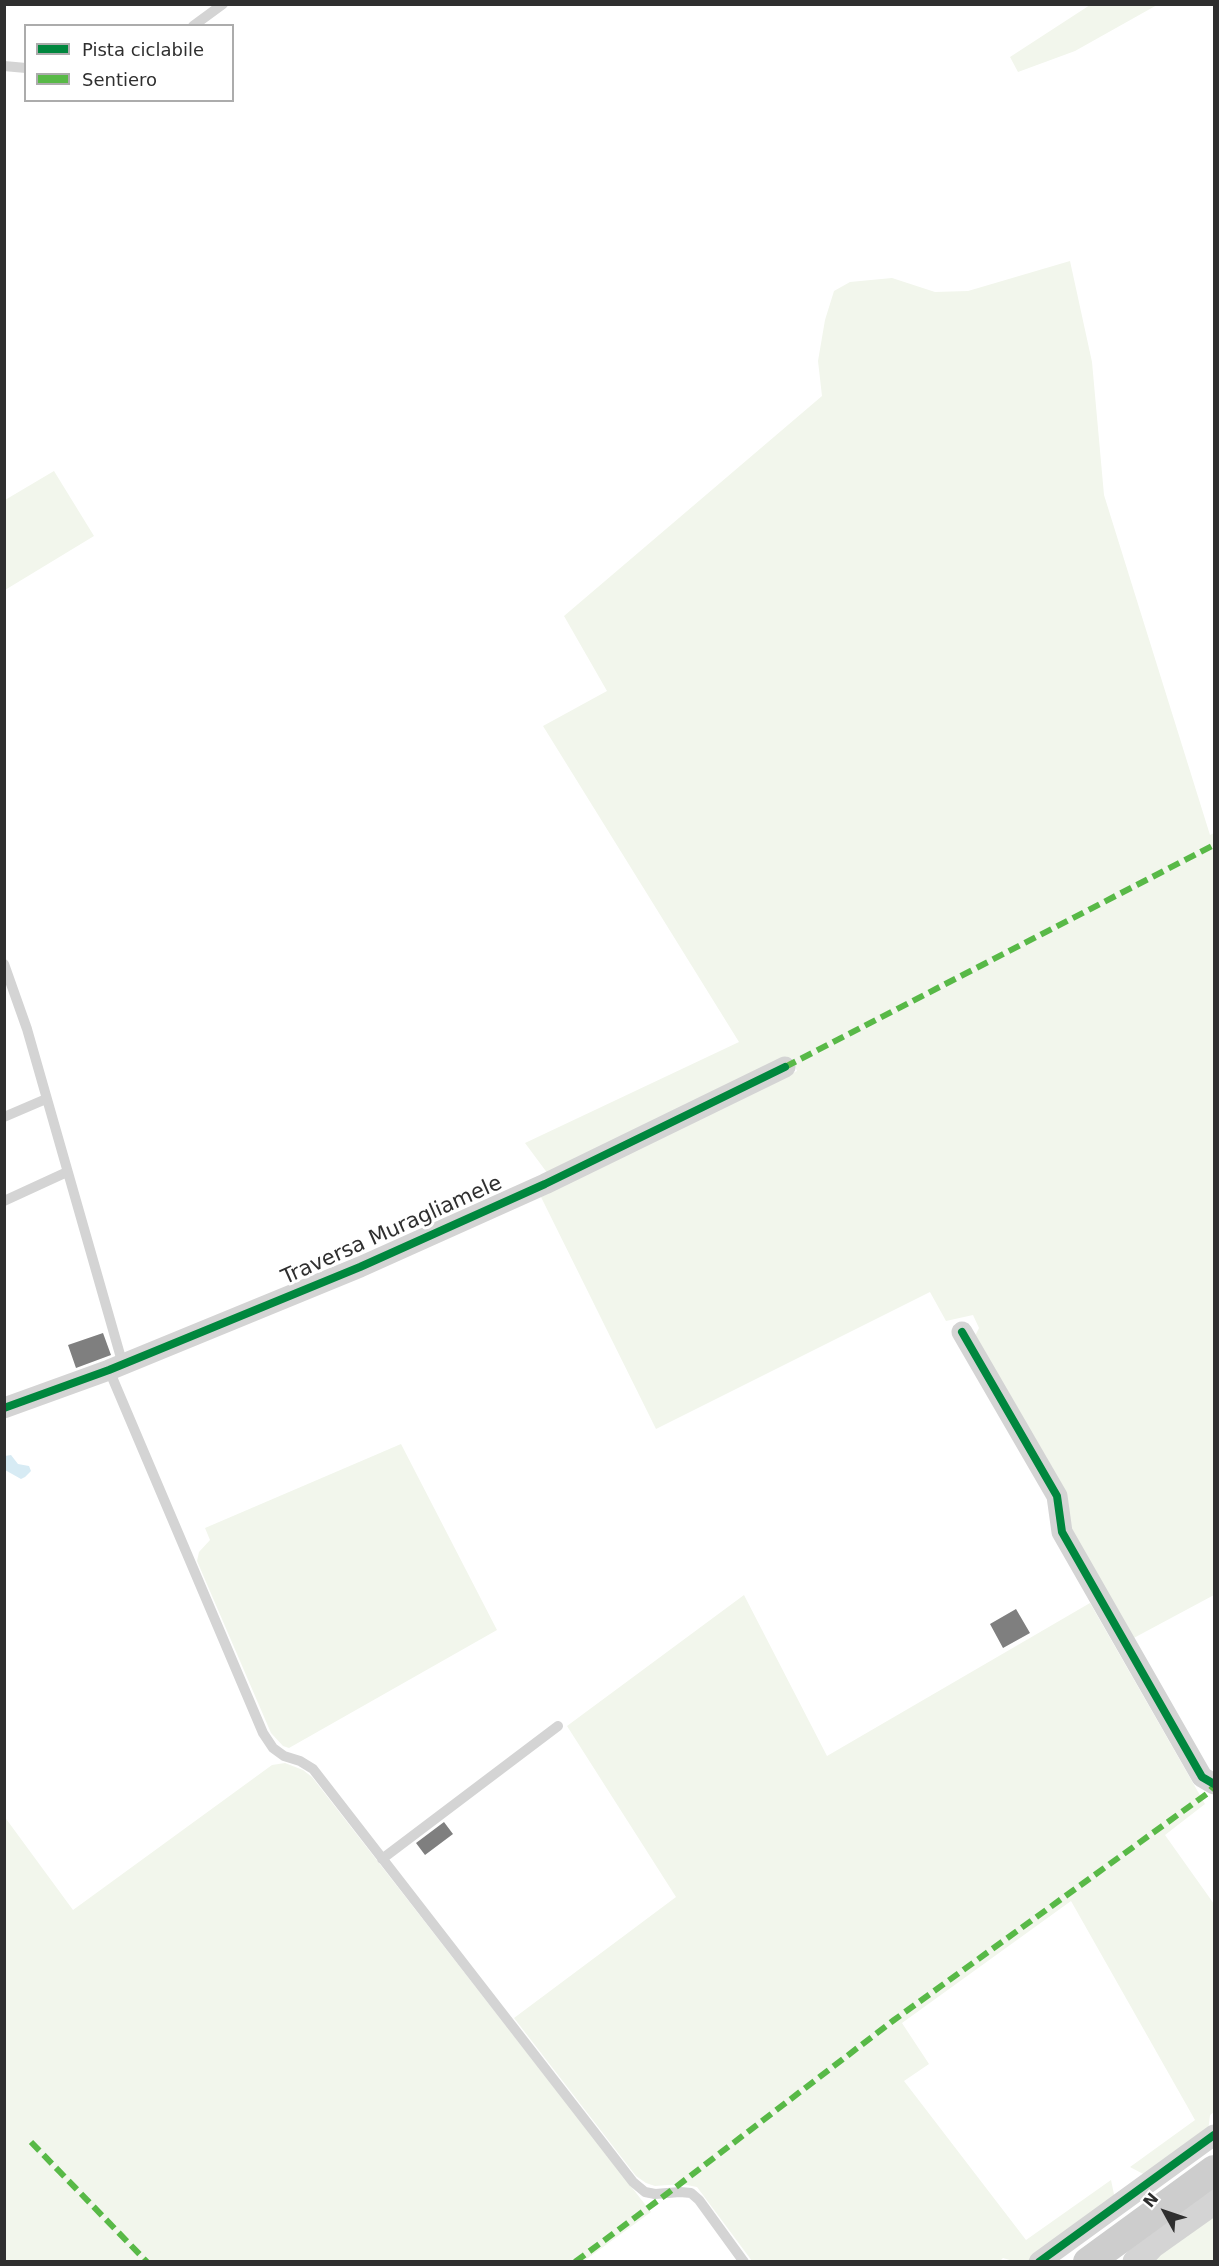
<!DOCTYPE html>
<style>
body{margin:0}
#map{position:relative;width:1219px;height:2266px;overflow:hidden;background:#fff;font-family:"DejaVu Sans",sans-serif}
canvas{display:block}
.frame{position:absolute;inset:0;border:6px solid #2f2f2f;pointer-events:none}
.legend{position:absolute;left:24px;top:24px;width:210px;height:78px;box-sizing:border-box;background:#fff;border:2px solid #acacac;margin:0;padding:8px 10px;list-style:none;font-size:18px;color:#2f2f2f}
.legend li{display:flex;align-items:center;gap:12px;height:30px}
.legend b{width:30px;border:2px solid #acacac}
.north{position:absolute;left:1135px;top:2182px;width:60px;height:60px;-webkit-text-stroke:4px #fff;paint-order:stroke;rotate:310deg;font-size:16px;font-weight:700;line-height:24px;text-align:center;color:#2f2f2f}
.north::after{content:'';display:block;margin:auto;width:21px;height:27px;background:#2f2f2f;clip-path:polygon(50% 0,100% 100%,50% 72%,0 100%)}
</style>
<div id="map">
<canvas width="1219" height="2266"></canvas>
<div class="frame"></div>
<ul class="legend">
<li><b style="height:8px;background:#00873e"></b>Pista ciclabile</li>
<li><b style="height:8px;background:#58b947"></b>Sentiero</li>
</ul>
<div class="north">N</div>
</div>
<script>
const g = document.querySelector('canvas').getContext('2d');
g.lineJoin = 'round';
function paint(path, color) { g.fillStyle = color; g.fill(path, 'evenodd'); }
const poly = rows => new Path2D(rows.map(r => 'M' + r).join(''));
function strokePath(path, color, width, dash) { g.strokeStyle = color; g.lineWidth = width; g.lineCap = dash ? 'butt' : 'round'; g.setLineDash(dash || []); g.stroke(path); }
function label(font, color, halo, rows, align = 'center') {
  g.font = font + ' "DejaVu Sans",sans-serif'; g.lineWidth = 6; g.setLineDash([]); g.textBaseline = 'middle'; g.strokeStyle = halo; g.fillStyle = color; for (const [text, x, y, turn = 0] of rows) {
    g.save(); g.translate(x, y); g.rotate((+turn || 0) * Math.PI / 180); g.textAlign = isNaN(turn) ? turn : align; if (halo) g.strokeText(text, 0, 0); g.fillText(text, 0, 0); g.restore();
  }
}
paint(poly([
 [1090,5,1157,5,1075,51,1018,72,1010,57],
 [1070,261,1092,362,1104,495,1210,835,1214,833,1214,1595,1130,1640,973,1340,979,1328,973,1315,946,1321,930,1292,656,1429,541,1197,797,1071,792,1058,548,1174,525,1143,739,1042,543,726,607,691,564,616,822,396,818,361,825,320,834,291,850,282,892,278,935,292,968,291],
 [54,471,94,536,5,590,5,500],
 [401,1444,497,1630,289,1748,283,1746,271,1733,197,1561,199,1552,210,1540,205,1528],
 [744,1595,827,1756,1090,1603,1205,1804,1165,1835,1214,1904,1214,2112,1210,2115,1208,2132,1147,2176,1130,2167,1195,2120,1071,1901,902,2023,929,2064,904,2081,1026,2240,1111,2180,1115,2199,1028,2261,1013,2261,1003,2258,999,2262,752,2261,697,2187,682,2184,655,2186,646,2183,636,2176,514,2018,676,1897,567,1726],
 [285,1763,303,1770,312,1777,651,2212,584,2261,5,2261,4,1816,73,1910,272,1765],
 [1214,2214,1214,2261,1151,2262]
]), '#f2f6ec');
paint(poly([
 [11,1455,18,1464,29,1466,31,1471,25,1477,21,1479,5,1470,5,1456]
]), '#d7ebf4');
paint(poly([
 [103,1333,111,1355,76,1368,68,1345],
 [1016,1609,1030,1633,1003,1648,990,1624],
 [444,1822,453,1834,425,1855,416,1843]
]), '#7f7f7f');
strokePath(poly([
 [193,26,223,4],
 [4,66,26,68],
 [4,964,27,1029,123,1365],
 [4,1117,46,1099],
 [4,1201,67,1172],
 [109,1370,263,1733,273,1748,284,1756,300,1761,313,1769,633,2182,645,2192,655,2194,680,2192,691,2193,699,2200,744,2262],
 [382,1859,558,1726]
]), '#d4d4d4', 10);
strokePath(poly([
 [962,1332,1057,1496,1062,1532,1202,1777,1214,1784],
 [4,1408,109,1370,360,1267,545,1184,785,1067],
 [1039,2262,1214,2135]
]), '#d4d4d4', 21);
strokePath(poly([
 [1136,2262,1152,2245,1214,2201]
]), '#d4d4d4', 27);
strokePath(poly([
 [1088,2262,1214,2170]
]), '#cdcdcd', 30);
strokePath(poly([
 [785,1067,1214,845],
 [31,2142,147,2262],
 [575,2262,668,2193,894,2020,1208,1793,1214,1786]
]), '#58b947', 6, [12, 6]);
strokePath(poly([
 [962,1332,1057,1496,1062,1532,1202,1777,1214,1784],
 [4,1408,109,1370,360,1267,545,1184,785,1067],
 [1039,2262,1214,2135]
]), '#00873e', 8);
label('21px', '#2f2f2f', '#fff', [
 ["Traversa Muragliamele",392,1231,-24]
]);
</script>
